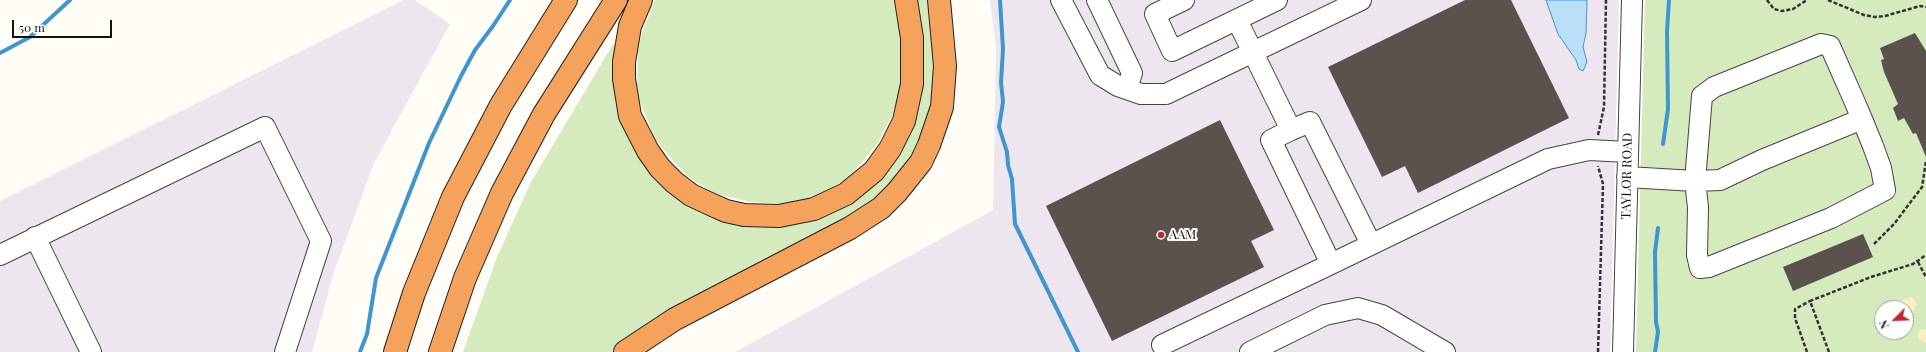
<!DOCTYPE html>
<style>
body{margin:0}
#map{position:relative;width:1926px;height:352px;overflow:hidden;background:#fffdf5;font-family:"Playfair Display",serif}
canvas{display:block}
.north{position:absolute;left:1874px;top:300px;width:40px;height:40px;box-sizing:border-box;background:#fff;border:1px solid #a0a0a0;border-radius:50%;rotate:246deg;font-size:11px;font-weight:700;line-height:16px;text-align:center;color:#111}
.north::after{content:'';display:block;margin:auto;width:14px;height:18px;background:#c4262e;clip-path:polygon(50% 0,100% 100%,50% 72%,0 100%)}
.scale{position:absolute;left:12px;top:20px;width:100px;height:18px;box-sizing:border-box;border:2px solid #111;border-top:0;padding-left:5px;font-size:12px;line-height:14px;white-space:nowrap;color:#111;-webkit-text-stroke:3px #fff;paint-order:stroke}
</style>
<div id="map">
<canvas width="1926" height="352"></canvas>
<div class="north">N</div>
<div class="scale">50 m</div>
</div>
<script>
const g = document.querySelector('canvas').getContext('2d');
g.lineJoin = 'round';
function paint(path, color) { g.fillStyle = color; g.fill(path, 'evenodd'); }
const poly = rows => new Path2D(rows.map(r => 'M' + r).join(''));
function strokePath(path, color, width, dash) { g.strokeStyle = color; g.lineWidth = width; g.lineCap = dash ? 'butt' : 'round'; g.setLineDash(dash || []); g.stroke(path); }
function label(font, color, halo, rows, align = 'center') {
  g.font = font + ' "Playfair Display",serif'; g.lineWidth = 4; g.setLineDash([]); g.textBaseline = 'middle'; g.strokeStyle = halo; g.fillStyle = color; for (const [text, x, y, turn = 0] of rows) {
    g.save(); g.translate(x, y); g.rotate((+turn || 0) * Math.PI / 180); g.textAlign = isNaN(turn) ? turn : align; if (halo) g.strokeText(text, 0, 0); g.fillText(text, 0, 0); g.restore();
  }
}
paint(poly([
 [403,0,415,0,450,24,374,163,334,272,312,352,0,352,0,201],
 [990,0,1619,0,1610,352,735,352,993,210,996,49]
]), '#eee6ef');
paint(poly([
 [655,0,896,0,903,52,903,77,894,112,877,144,856,169,843,181,825,192,805,200,786,204,752,202,716,194,702,186,687,176,663,149,653,134,640,102,637,86,638,51,642,33],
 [916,0,932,0,935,96,918,153,870,207,635,335,613,352,463,352,497,257,531,182,613,44,617,47,651,170,790,224,806,222,824,216,898,156,906,143,919,106,921,86],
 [1645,0,1926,0,1926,352,1636,352],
 [1882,308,1906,308,1906,332,1882,332]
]), '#d5ebbd');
paint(poly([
 [1912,297,1917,304,1912,313,1906,313,1906,308,1898,308,1899,302],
 [1926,329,1926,342,1924,343,1919,339,1917,334,1920,330]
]), '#fbeec1');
const water = poly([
 [1546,0,1587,0,1586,33,1583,47,1587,62,1583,71,1579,69,1576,60,1558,34,1546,0]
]);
paint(water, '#b9e0f7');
strokePath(water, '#3f96cf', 1);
strokePath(poly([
 [1000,0,1003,49,1001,82,1003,102,999,127,1007,152,1008,165,1012,179,1015,224,1078,352],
 [0,53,30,37,70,0],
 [1663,144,1668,109,1667,31,1669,0],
 [360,352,367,334,376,278,429,143,461,76,475,50,493,26,510,0],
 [1655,352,1658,332,1656,322,1655,252,1658,228]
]), '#3f96cf', 4);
paint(poly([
 [1465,0,1511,0,1569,118,1418,193,1405,166,1382,177,1328,67],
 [1915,33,1926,51,1926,157,1916,133,1913,134,1904,118,1898,121,1893,108,1898,104,1884,72,1881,60,1884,59,1880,48],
 [1220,120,1274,230,1251,241,1264,267,1112,341,1046,206],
 [1863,234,1873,257,1793,291,1783,267]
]), '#5a524d');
const minor = poly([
 [1061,0,1100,75,1118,86,1141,94,1166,94,1361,0],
 [1097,0,1132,73,1127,89],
 [1184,0,1155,14,1172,51,1277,0],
 [1291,130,1310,122,1371,244],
 [1627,177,1695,181,1698,207,1697,255,1700,268,1709,267,1831,218,1885,190,1881,168,1873,146,1862,119,1853,98,1830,46,1821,44,1714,87,1702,96,1695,181,1720,180,1762,160,1862,119],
 [35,237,91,352],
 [0,255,265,127,321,241,285,352],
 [1331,264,1548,159,1589,150,1628,152],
 [1162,345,1331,264,1271,140,1291,130,1237,20],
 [1250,352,1325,315,1358,308,1382,315,1445,352],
 [1623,352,1632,0]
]);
const highway = poly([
 [641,0,630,26,624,62,624,79,630,116,648,151,660,168,674,182,691,195,708,203,726,211,744,215,779,216,814,209,846,194,874,171,890,149,904,121,912,84,912,38,906,0],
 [395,352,414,293,453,197,501,105,566,0],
 [440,352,465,278,502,193,544,114,616,0],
 [625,352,675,319,850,228,881,208,897,192,921,162,929,145,942,107,945,66,939,0]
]);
strokePath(minor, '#444', 22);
strokePath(highway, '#222', 24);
strokePath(poly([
 [1767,0,1774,9,1782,11,1793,9,1807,0],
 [1828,0,1864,15,1875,17,1885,16,1920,6,1926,7],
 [1598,135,1604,107,1606,0],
 [1874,244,1894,224,1922,187,1926,161],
 [1918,262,1926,277],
 [1598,352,1603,184,1598,166],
 [1807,352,1795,318,1795,309,1810,301],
 [1829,352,1810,301,1871,277,1913,264,1926,255]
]), '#333', 2.5, [4, 2]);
strokePath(minor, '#fff', 20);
strokePath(highway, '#f5a25d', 22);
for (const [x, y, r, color] of [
 [1161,235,4,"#c4262e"]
]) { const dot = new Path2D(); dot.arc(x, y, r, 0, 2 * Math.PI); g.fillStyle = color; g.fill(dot); strokePath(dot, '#fff', 1.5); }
label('13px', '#111', '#fff', [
 ["TAYLOR ROAD",1627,176,-89]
]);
label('13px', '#111', '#fff', [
 ["AAM",1169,235]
], 'left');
</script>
